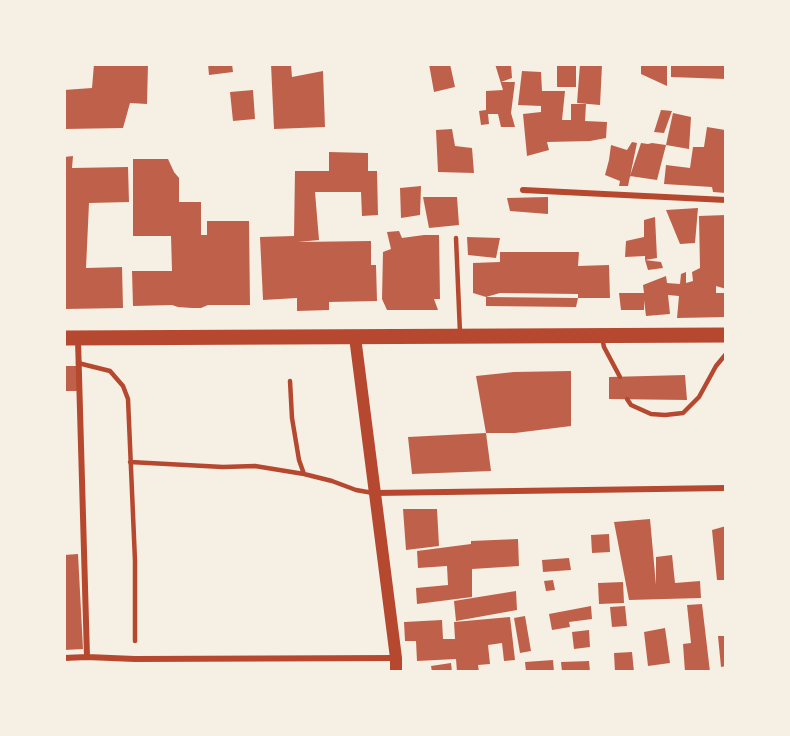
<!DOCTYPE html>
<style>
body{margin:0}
#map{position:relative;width:790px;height:736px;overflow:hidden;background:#f6efe4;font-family:Jost,sans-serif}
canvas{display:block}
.frame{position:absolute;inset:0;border:66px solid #f6efe4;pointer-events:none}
</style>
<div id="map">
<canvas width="790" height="736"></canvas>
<div class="frame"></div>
</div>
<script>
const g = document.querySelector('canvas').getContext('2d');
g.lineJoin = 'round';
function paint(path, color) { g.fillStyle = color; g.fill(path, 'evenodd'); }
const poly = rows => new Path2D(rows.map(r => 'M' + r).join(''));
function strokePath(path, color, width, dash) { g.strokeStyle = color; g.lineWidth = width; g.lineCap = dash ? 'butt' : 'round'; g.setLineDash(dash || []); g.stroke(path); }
paint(poly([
 [94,64,148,64,147,104,130,103,123,128,64,129,64,90,92,88],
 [208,64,232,64,233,72,209,75],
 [271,64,291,64,292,77,323,71,325,127,274,129],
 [429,64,450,64,455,87,434,92],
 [495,64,511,64,512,78,501,82,515,82,511,113,515,127,501,127,498,114,488,114,489,124,481,125,479,111,486,110,486,91,503,90],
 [580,64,602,65,600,105,577,103],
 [641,64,667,64,667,86,641,74],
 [671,64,726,64,726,79,671,77],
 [576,65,576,87,557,87,557,66],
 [522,71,541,72,542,91,565,91,562,120,571,120,571,104,586,104,585,121,607,122,606,138,590,141,547,142,549,150,527,156,523,114,541,112,541,106,518,105],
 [253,90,255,119,233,121,230,92],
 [661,110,672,111,664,133,654,132],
 [673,113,691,117,689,149,666,145,657,180,630,176,641,143,648,144,652,143,666,145],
 [707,127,725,130,726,193,713,192,712,187,664,184,666,165,690,168,693,147,704,147],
 [452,129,455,146,472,148,474,173,438,172,436,130],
 [632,142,637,143,628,186,619,186,620,181,605,175,609,160,611,145,627,150],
 [329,152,368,153,368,171,377,171,378,215,362,216,361,192,315,192,319,240,298,242,371,241,371,265,376,265,377,301,329,302,329,310,297,311,297,298,263,300,260,237,294,236,295,171,329,171],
 [73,156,72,168,128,167,129,202,89,203,86,268,122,267,123,308,64,309,64,157],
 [133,159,168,159,174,172,179,178,179,202,201,202,201,235,207,235,207,221,249,221,250,305,208,305,201,308,192,308,178,307,172,305,133,306,132,271,172,271,171,236,133,236],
 [421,186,420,215,401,218,400,188],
 [423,197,457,197,459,225,429,228],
 [548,197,548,214,510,211,507,198],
 [698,208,695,243,680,244,666,210],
 [726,215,726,289,716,286,716,293,726,293,726,317,677,318,679,296,668,295,670,314,646,316,644,300,644,310,621,310,619,293,644,293,643,285,666,276,667,283,680,284,681,274,686,272,686,283,693,281,692,272,700,268,699,216],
 [655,217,657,258,645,260,645,256,625,257,626,241,644,237,644,220],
 [399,231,402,238,424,235,439,235,440,299,434,299,438,310,387,310,382,299,383,252,391,249,387,232],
 [467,237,500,238,496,258,468,255],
 [500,252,579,252,578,266,609,265,610,298,578,298,576,307,486,306,486,297,578,298,578,294,500,293,486,297,473,293,473,263,500,262],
 [645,260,661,262,663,268,648,270],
 [64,366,77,366,77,391,64,391],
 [571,371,571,426,515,433,486,433,491,471,412,474,408,437,486,433,476,376,514,372],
 [685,375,687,400,609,399,609,377],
 [403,509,437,509,439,546,406,550],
 [650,519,656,585,656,557,672,555,675,583,700,581,701,598,629,600,614,522],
 [726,526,726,580,717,580,712,530],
 [609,534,610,552,592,553,591,535],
 [518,539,519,566,472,569,472,597,417,604,416,588,448,585,447,566,418,568,417,551,471,544,471,541],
 [78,554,83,649,64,650,64,555],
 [569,558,571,570,543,572,542,560],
 [553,580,555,590,546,591,544,581],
 [623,582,624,603,599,604,598,583],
 [516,591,517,610,456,621,454,601],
 [702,604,710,672,685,672,683,644,691,643,687,605],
 [591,606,592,619,569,622,570,627,552,630,549,614],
 [625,606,627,626,612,627,610,607],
 [525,616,531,651,520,653,514,618],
 [510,617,515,660,504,661,502,643,488,645,490,664,478,665,479,672,457,672,456,659,417,661,416,641,405,641,404,622,442,620,443,639,455,639,454,622],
 [665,628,670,663,648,666,644,632],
 [589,630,590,647,574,649,572,632],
 [718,636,726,636,726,666,721,667],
 [632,652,634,672,615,672,614,653],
 [553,660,554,672,526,672,525,662],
 [589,661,590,672,562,672,561,662],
 [451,663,452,672,432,672,431,666]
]), '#bf614a');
strokePath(poly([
 [456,238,460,333],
 [602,338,604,347,620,377],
 [78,363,110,371,123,386,128,399,135,561,135,641],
 [290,381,292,418,299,460,304,474],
 [627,399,631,405,651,414,665,415,683,413,699,397,716,366,726,354],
 [130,462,223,467,255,466,304,474,332,481,356,490,373,493]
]), '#b5482f', 4.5);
strokePath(poly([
 [523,190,726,200],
 [78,340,87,657],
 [375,493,726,488],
 [64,658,87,657,135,659,396,658]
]), '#b5482f', 6);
strokePath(poly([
 [355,337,396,658,396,672]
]), '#b5482f', 12);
strokePath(poly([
 [64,338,726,335]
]), '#b5482f', 15);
</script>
